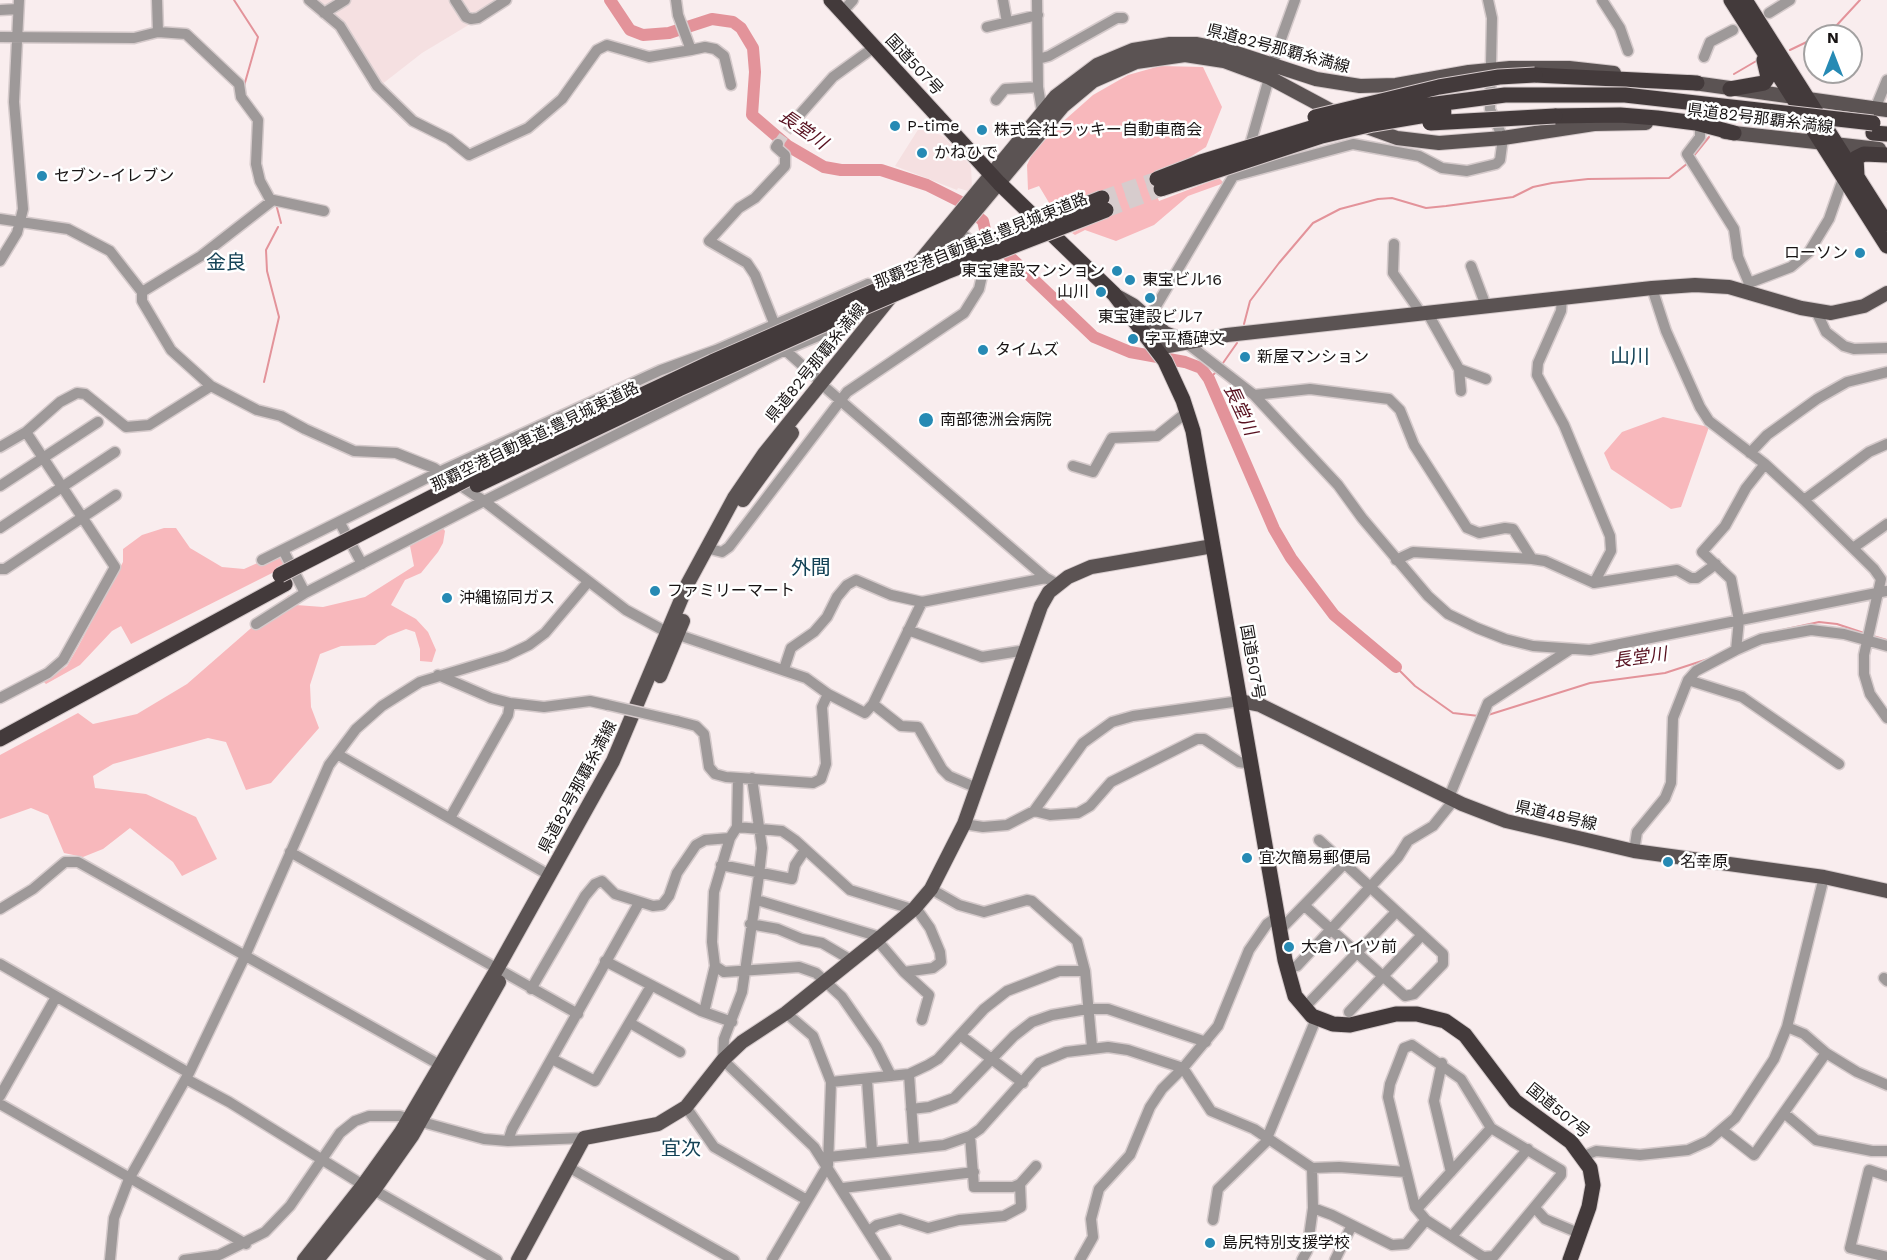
<!DOCTYPE html>
<meta charset="utf-8">
<style>
body{margin:0}
#map{position:relative;width:1887px;height:1260px;overflow:hidden;background:#f9edee;font-family:"Work Sans",sans-serif}
canvas{display:block}
.north{position:absolute;left:1803px;top:24px;width:60px;height:60px;box-sizing:border-box;background:#fff;border:2px solid #a3a1a1;border-radius:50%;rotate:0deg;font-size:16px;font-weight:700;line-height:24px;text-align:center;color:#181414}
.north::after{content:'';display:block;margin:auto;width:21px;height:27px;background:#268ab4;clip-path:polygon(50% 0,100% 100%,50% 72%,0 100%)}
</style>
<div id="map">
<canvas width="1887" height="1260"></canvas>
<div class="north">N</div>
</div>
<script>
const g = document.querySelector('canvas').getContext('2d');
g.lineJoin = 'round';
function paint(path, color) { g.fillStyle = color; g.fill(path, 'evenodd'); }
const poly = rows => new Path2D(rows.map(r => 'M' + r).join(''));
function strokePath(path, color, width, dash) { g.strokeStyle = color; g.lineWidth = width; g.lineCap = dash ? 'butt' : 'round'; g.setLineDash(dash || []); g.stroke(path); }
function label(font, color, halo, rows, align = 'center') {
  g.font = font + ' "Work Sans","Noto Sans JP",sans-serif'; g.lineWidth = 5; g.setLineDash([]); g.textBaseline = 'middle'; g.strokeStyle = halo; g.fillStyle = color; for (const [text, x, y, turn = 0] of rows) {
    g.save(); g.translate(x, y); g.rotate((+turn || 0) * Math.PI / 180); g.textAlign = isNaN(turn) ? turn : align; if (halo) g.strokeText(text, 0, 0); g.fillText(text, 0, 0); g.restore();
  }
}
paint(poly([
 [315,0,510,0,422,53,381,85],
 [921,125,944,137,971,166,972,187,968,191,958,188,957,190,895,166]
]), '#f5e0e1');
paint(poly([
 [1160,66,1203,67,1222,107,1206,147,1181,163,1149,175,1159,201,1219,178,1224,183,1188,196,1154,225,1116,241,1085,230,1075,235,1072,233,1110,215,1054,211,1039,186,1028,190,1027,165,1032,154,1058,126,1093,95,1128,75],
 [1663,417,1709,427,1681,507,1671,509,1611,469,1604,453,1622,432],
 [442,527,445,531,443,543,438,552,421,573,405,580,391,605,416,619,428,632,436,650,432,662,420,661,420,649,415,632,406,629,388,636,375,645,341,646,320,654,310,685,311,707,319,728,271,783,246,790,226,742,208,738,113,764,93,776,95,788,146,794,196,817,217,859,182,876,173,862,130,828,103,849,83,857,64,853,48,815,31,808,0,819,0,755,78,713,93,724,137,714,187,684,289,595,296,605,323,607,365,597,414,566,410,546],
 [164,528,176,528,190,548,222,567,244,569,282,552,288,565,131,644,121,626,112,631,80,665,46,684,43,681,67,666,78,647,123,562,123,549,142,535]
]), '#f8b8bc');
strokePath(poly([
 [234,0,258,37,244,86],
 [1819,36,1836,26,1860,0],
 [1790,50,1815,38],
 [1734,74,1758,60],
 [1692,158,1709,137],
 [276,204,281,223],
 [1244,324,1250,301,1279,263,1313,223,1340,209,1378,199,1392,198,1426,208,1446,206,1513,197,1533,187,1552,183,1588,179,1669,178,1688,163],
 [1223,363,1237,343],
 [1209,379,1215,373],
 [264,382,279,317,267,271,266,250,278,227],
 [1768,633,1819,622,1837,624,1864,633],
 [1873,636,1887,640],
 [1396,667,1415,686,1453,713,1479,716],
 [1488,715,1590,683,1665,673,1708,659]
]), '#e3939a', 2);
strokePath(poly([
 [610,0,630,30,643,35,669,33,712,19,733,22,741,28,753,48,755,72,752,115,788,146,824,167,841,170,881,170,927,185,959,201,983,221,986,234,1094,337,1130,352,1185,362,1201,368,1209,379,1274,529,1291,558,1334,615,1396,667]
]), '#e3939a', 12);
strokePath(poly([
 [778,144,795,120]
]), '#d7cccd', 10, [10, 5]);
strokePath(poly([
 [1102,198,1157,179],
 [1106,210,1161,189]
]), '#d7cccd', 15, [15, 8]);
const minor = poly([
 [157,0,158,32,186,34,239,84,241,97,258,120,256,164,260,181,271,201],
 [309,0,340,26,377,86,413,121,449,139,469,155,528,128,562,99,597,50,607,45,649,57,691,50,678,15,676,0],
 [455,0,466,17,471,19,478,18,506,0],
 [1003,0,1007,22],
 [1037,0,1038,87,1042,111],
 [1602,0,1620,28,1628,51],
 [0,10,18,9],
 [842,12,853,0],
 [324,13,345,0],
 [1769,13,1790,0],
 [987,27,1038,15],
 [0,37,134,38,158,32],
 [691,50,705,47,715,49,724,56,731,85],
 [1704,57,1710,42,1733,30],
 [1038,59,1049,56,1117,18,1123,18],
 [996,100,1005,89,1038,87],
 [1875,109,1887,80],
 [795,120,833,77,873,48],
 [1700,129,1700,137,1687,154,1734,229,1738,257,1749,283,1746,290],
 [1248,152,1277,50,1295,0],
 [1234,176,1353,144,1419,156,1442,168,1467,171,1496,164,1500,160,1503,138,1490,109,1492,18,1488,0],
 [0,219,68,229,110,251,142,292,142,301,171,350,211,386,257,410,281,416,305,429,354,451,396,453,434,468,484,501,626,610,661,629,806,678,828,694,865,713,873,704,922,602],
 [1394,244,1393,273,1421,313],
 [0,261,17,233,23,209,14,102,19,0],
 [1471,266,1486,306],
 [1749,283,1791,267,1809,252,1829,219,1844,176],
 [1652,288,1666,331,1700,407,1709,421,1765,464,1804,500,1874,569,1881,579,1864,655,1864,674,1870,694,1887,718],
 [142,292,201,256,273,200,324,211],
 [1562,298,1561,311,1538,363,1537,375,1564,425,1610,536,1611,551,1594,583],
 [1816,311,1826,332,1844,346,1854,349,1887,348],
 [1427,312,1459,369,1486,379],
 [1149,318,1237,170],
 [776,328,755,275,747,263,709,241,739,208,755,198,785,166,785,155,776,147,778,144],
 [1184,341,1254,395,1338,485,1362,518,1428,596,1448,614,1477,628,1505,639,1533,646,1590,650,1887,591],
 [783,346,785,350,821,382],
 [1459,369,1461,391],
 [827,389,1046,578],
 [1254,395,1310,389,1389,399,1400,410,1414,445,1467,528,1479,533,1505,528,1513,529,1532,559],
 [0,447,26,432,60,402,77,393,85,394,126,427,149,425,211,386],
 [1750,453,1767,435,1817,399,1847,382,1887,372],
 [1073,466,1093,472,1112,438,1157,436,1187,412],
 [0,486,98,422],
 [1804,500,1869,452,1887,444],
 [340,523,362,564],
 [0,528,115,452],
 [706,548,722,552,729,547,847,392,964,313,979,289,984,267,975,245,959,231],
 [1853,548,1887,524],
 [283,550,305,593],
 [262,560,439,472,661,370,716,350,868,284],
 [1396,560,1413,552,1532,559,1545,561,1594,583,1677,570,1691,578,1697,578,1716,564],
 [0,569,5,569,116,495],
 [256,624,305,593,484,501,785,350,852,322,868,284],
 [908,630,982,657,1026,650],
 [1736,650,1761,639,1811,630,1844,634,1887,646],
 [784,669,791,648,814,632,827,617,837,597,847,585,856,580,891,595,922,602,1046,578,1057,584],
 [438,675,491,698,510,703,544,707,590,701,608,705],
 [1688,680,1742,697,1839,764],
 [0,698,48,673,63,660,115,567,26,432],
 [873,704,901,726,918,727,942,769,949,776,977,788],
 [677,721,696,726,704,734,709,767,715,774,726,777,813,783,821,779,826,764,822,707,828,694],
 [337,754,549,875],
 [738,778,737,827,730,838,714,892,712,942,715,966,724,972,799,967,816,973,842,997,876,1046,891,1076],
 [752,778,762,848,759,875,742,992,724,1039,723,1060,814,1147,886,1260],
 [1449,797,1488,703,1569,650],
 [1034,811,1050,815,1078,813,1090,806,1111,782,1197,739,1204,739,1239,762,1252,764],
 [450,818,508,715,510,703],
 [964,824,983,827,1007,825,1034,811,1083,743,1112,722,1133,716,1240,701],
 [737,827,782,831,795,840,850,890,918,911,930,928,940,952,941,962,933,968,904,972,877,940],
 [1634,851,1637,832,1665,798,1671,783,1673,718,1688,680,1696,671,1736,650,1739,620,1731,579,1702,552,1725,526,1746,488,1765,464],
 [290,852,578,1014],
 [721,865,792,879,795,865,805,850],
 [931,889,959,905,984,912,1027,900,1032,901,1077,941,1085,971],
 [757,900,880,937],
 [1306,907,1405,996,1414,994,1443,964,1443,954,1319,840],
 [0,909,33,889,65,862,78,862,440,1065],
 [750,924,778,929,802,939,822,943,851,960],
 [1280,930,1344,864],
 [605,961,701,1011,732,1022],
 [0,964,189,1073],
 [1287,969,1297,966,1398,857,1408,841,1433,826,1454,800],
 [904,972,929,995,922,1020],
 [1884,978,1887,981],
 [531,989,585,896,595,884,602,881,615,894,653,906,662,905,669,896,677,873,696,845,705,840,730,838],
 [1304,1008,1396,912],
 [704,1012,715,966],
 [1349,1012,1422,935],
 [630,1023,680,1052],
 [1787,1027,1804,1034,1826,1053,1857,1072,1887,1085],
 [960,1035,1023,1083],
 [1412,1045,1461,1079,1491,1128,1561,1170,1561,1175,1494,1256,1483,1257,1426,1220,1415,1207,1388,1097,1390,1084,1404,1048,1412,1045],
 [552,1059,595,1081,651,986],
 [1442,1063,1434,1101,1451,1172],
 [909,1074,914,1147],
 [186,1079,229,1102,363,1185],
 [867,1080,872,1151],
 [831,1082,909,1074,928,1065,938,1059,984,1009,1007,991,1059,971,1085,971,1092,1047],
 [0,1096,56,997],
 [0,1104,246,1244],
 [686,1107,714,1147,807,1200],
 [911,1109,929,1107,954,1098,1014,1036,1032,1022,1052,1015,1087,1009,1108,1009,1206,1042],
 [1784,1113,1816,1140,1872,1151,1887,1151],
 [1722,1130,1754,1155,1826,1053],
 [970,1136,974,1187,1013,1187,1020,1184,1036,1166],
 [508,1141,512,1129,639,903],
 [1584,1156,1596,1151,1640,1155,1688,1150,1708,1141,1735,1118,1774,1059,1787,1027,1824,877],
 [829,1157,944,1145,970,1136,980,1129,1039,1063,1066,1052,1108,1047,1128,1050,1183,1068,1211,1111,1254,1129,1312,1168,1339,1167,1406,1172],
 [570,1168,734,1260],
 [1887,1176,1869,1170,1850,1248,1887,1257],
 [843,1188,974,1172],
 [374,1190,497,1260],
 [1313,1208,1332,1215,1392,1245,1406,1244,1426,1220],
 [1535,1208,1545,1219,1581,1234],
 [1417,1209,1491,1128],
 [1213,1220,1218,1189,1265,1143,1316,1019],
 [869,1231,877,1225,900,1219,928,1228,959,1220,1004,1216,1021,1207,1020,1184],
 [1452,1236,1528,1149],
 [110,1260,114,1218,129,1179,189,1073,245,956,329,765,356,729,382,706,420,682,506,656,529,645,545,633,588,582],
 [184,1260,219,1255,265,1232,290,1206,340,1133,355,1121,369,1116,400,1116,484,1139,508,1141,584,1138],
 [772,1260,828,1165,831,1082,813,1036,786,1013],
 [1080,1260,1093,1237,1091,1219,1099,1189,1130,1155,1150,1107,1162,1089,1183,1068,1218,1026,1249,950,1267,924,1278,916],
 [1302,1260,1307,1251,1313,1208,1312,1168],
 [1335,1260,1352,1225]
]);
const major = poly([
 [1687,82,1887,110],
 [1361,125,1397,138,1439,143,1503,138,1594,124,1646,123],
 [1725,132,1879,149],
 [926,270,1063,106,1093,81,1136,62,1185,55,1224,61,1270,78,1341,116],
 [907,277,1056,96,1097,65,1133,50,1170,44,1197,44,1227,50,1316,79,1360,86,1396,85,1469,72,1510,68,1569,68,1614,73],
 [1115,295,1133,305,1165,333,1183,340],
 [1157,348,1227,335,1652,288,1695,285,1729,287,1801,308,1831,313,1864,306,1887,293],
 [743,500,792,433],
 [660,676,683,621],
 [1240,701,1260,705,1462,804,1506,821,1634,851,1824,877,1887,891],
 [304,1260,363,1185,401,1132,497,969,613,761,688,583,734,498,764,454,893,294],
 [317,1260,374,1190,412,1136,499,982],
 [518,1260,584,1138,658,1124,686,1107,723,1060,742,1042,786,1013,877,940,914,909,931,889,964,824,1041,606,1049,592,1068,577,1091,567,1213,546]
]);
const highway = poly([
 [831,0,999,183,1114,294,1165,361,1183,400,1193,431,1285,960,1295,996,1312,1016,1333,1024,1350,1025,1396,1014,1417,1014,1445,1021,1465,1035,1515,1101,1571,1142,1590,1168,1593,1185,1589,1207,1570,1260],
 [1731,0,1887,246],
 [1745,0,1887,224],
 [1535,75,1697,83],
 [1730,89,1764,83,1768,77,1764,60],
 [1555,116,1620,115,1657,118,1696,123,1734,133],
 [1873,133,1887,134],
 [1857,176,1856,158,1864,154,1887,155],
 [0,739,285,584]
]);
strokePath(minor, '#d5cacb', 13);
strokePath(major, '#d5cacb', 16);
strokePath(highway, '#d5cacb', 17);
strokePath(minor, '#9e9999', 10);
strokePath(major, '#5b5353', 14);
strokePath(highway, '#433a3b', 15);
const minorBridge = poly([
 [608,705,677,721]
]);
const highwayBridge = poly([
 [1315,117,1439,87,1499,77,1535,75],
 [1430,123,1555,116],
 [1157,179,1201,162,1321,125,1383,111,1505,95,1625,95,1873,123],
 [1161,189,1322,136,1373,124,1444,112],
 [477,485,679,389,813,329,946,272,1106,210],
 [280,575,512,456,712,362,937,264,1102,198]
]);
strokePath(minorBridge, '#d5cacb', 13, []);
strokePath(highwayBridge, '#d5cacb', 17, []);
strokePath(minorBridge, '#9e9999', 10);
strokePath(highwayBridge, '#433a3b', 15);
for (const [x, y, r, color] of [
 [895,126,6,"#268ab4"],
 [982,130,6,"#268ab4"],
 [922,153,6,"#268ab4"],
 [42,176,6,"#268ab4"],
 [1860,253,6,"#268ab4"],
 [1117,271,6,"#268ab4"],
 [1130,280,6,"#268ab4"],
 [1101,292,6,"#268ab4"],
 [1150,298,6,"#268ab4"],
 [1133,339,6,"#268ab4"],
 [983,350,6,"#268ab4"],
 [1245,357,6,"#268ab4"],
 [926,420,8,"#268ab4"],
 [655,591,6,"#268ab4"],
 [447,598,6,"#268ab4"],
 [1247,858,6,"#268ab4"],
 [1668,862,6,"#268ab4"],
 [1289,947,6,"#268ab4"],
 [1210,1243,6,"#268ab4"]
]) { const dot = new Path2D(); dot.arc(x, y, r, 0, 2 * Math.PI); g.fillStyle = color; g.fill(dot); strokePath(dot, '#fff', 2); }
label('16px', '#181414', '#fff', [
 ["県道82号那覇糸満線",1278,49,15],
 ["国道507号",914,65,47],
 ["県道82号那覇糸満線",1760,119,7],
 ["那覇空港自動車道;豊見城東道路",981,241,-22],
 ["県道82号那覇糸満線",816,363,-51],
 ["那覇空港自動車道;豊見城東道路",535,437,-26],
 ["国道507号",1252,662,80],
 ["県道82号那覇糸満線",578,787,-62],
 ["県道48号線",1556,816,13],
 ["国道507号",1558,1111,39]
]);
label('16px', '#181414', '#fff', [
 ["P-time",907,126],
 ["株式会社ラッキー自動車商会",994,130],
 ["かねひで",934,153],
 ["セブン-イレブン",54,176],
 ["ローソン",1848,253,"right"],
 ["東宝建設マンション",1105,271,"right"],
 ["東宝ビル16",1142,280],
 ["山川",1089,292,"right"],
 ["東宝建設ビル7",1150,317,"center"],
 ["字平橋碑文",1145,339],
 ["タイムズ",995,350],
 ["新屋マンション",1257,357],
 ["南部徳洲会病院",940,420],
 ["ファミリーマート",667,591],
 ["沖縄協同ガス",459,598],
 ["宜次簡易郵便局",1259,858],
 ["名幸原",1680,862],
 ["大倉ハイツ前",1301,947],
 ["島尻特別支援学校",1222,1243]
], 'left');
label('italic 18px', '#57101f', '#fff', [
 ["長堂川",803,130,35],
 ["長堂川",1240,410,65],
 ["長堂川",1640,658,-8]
]);
label('20px', '#144256', '#fff', [
 ["金良",226,263],
 ["山川",1630,357],
 ["外間",811,568],
 ["宜次",681,1149]
]);
</script>
